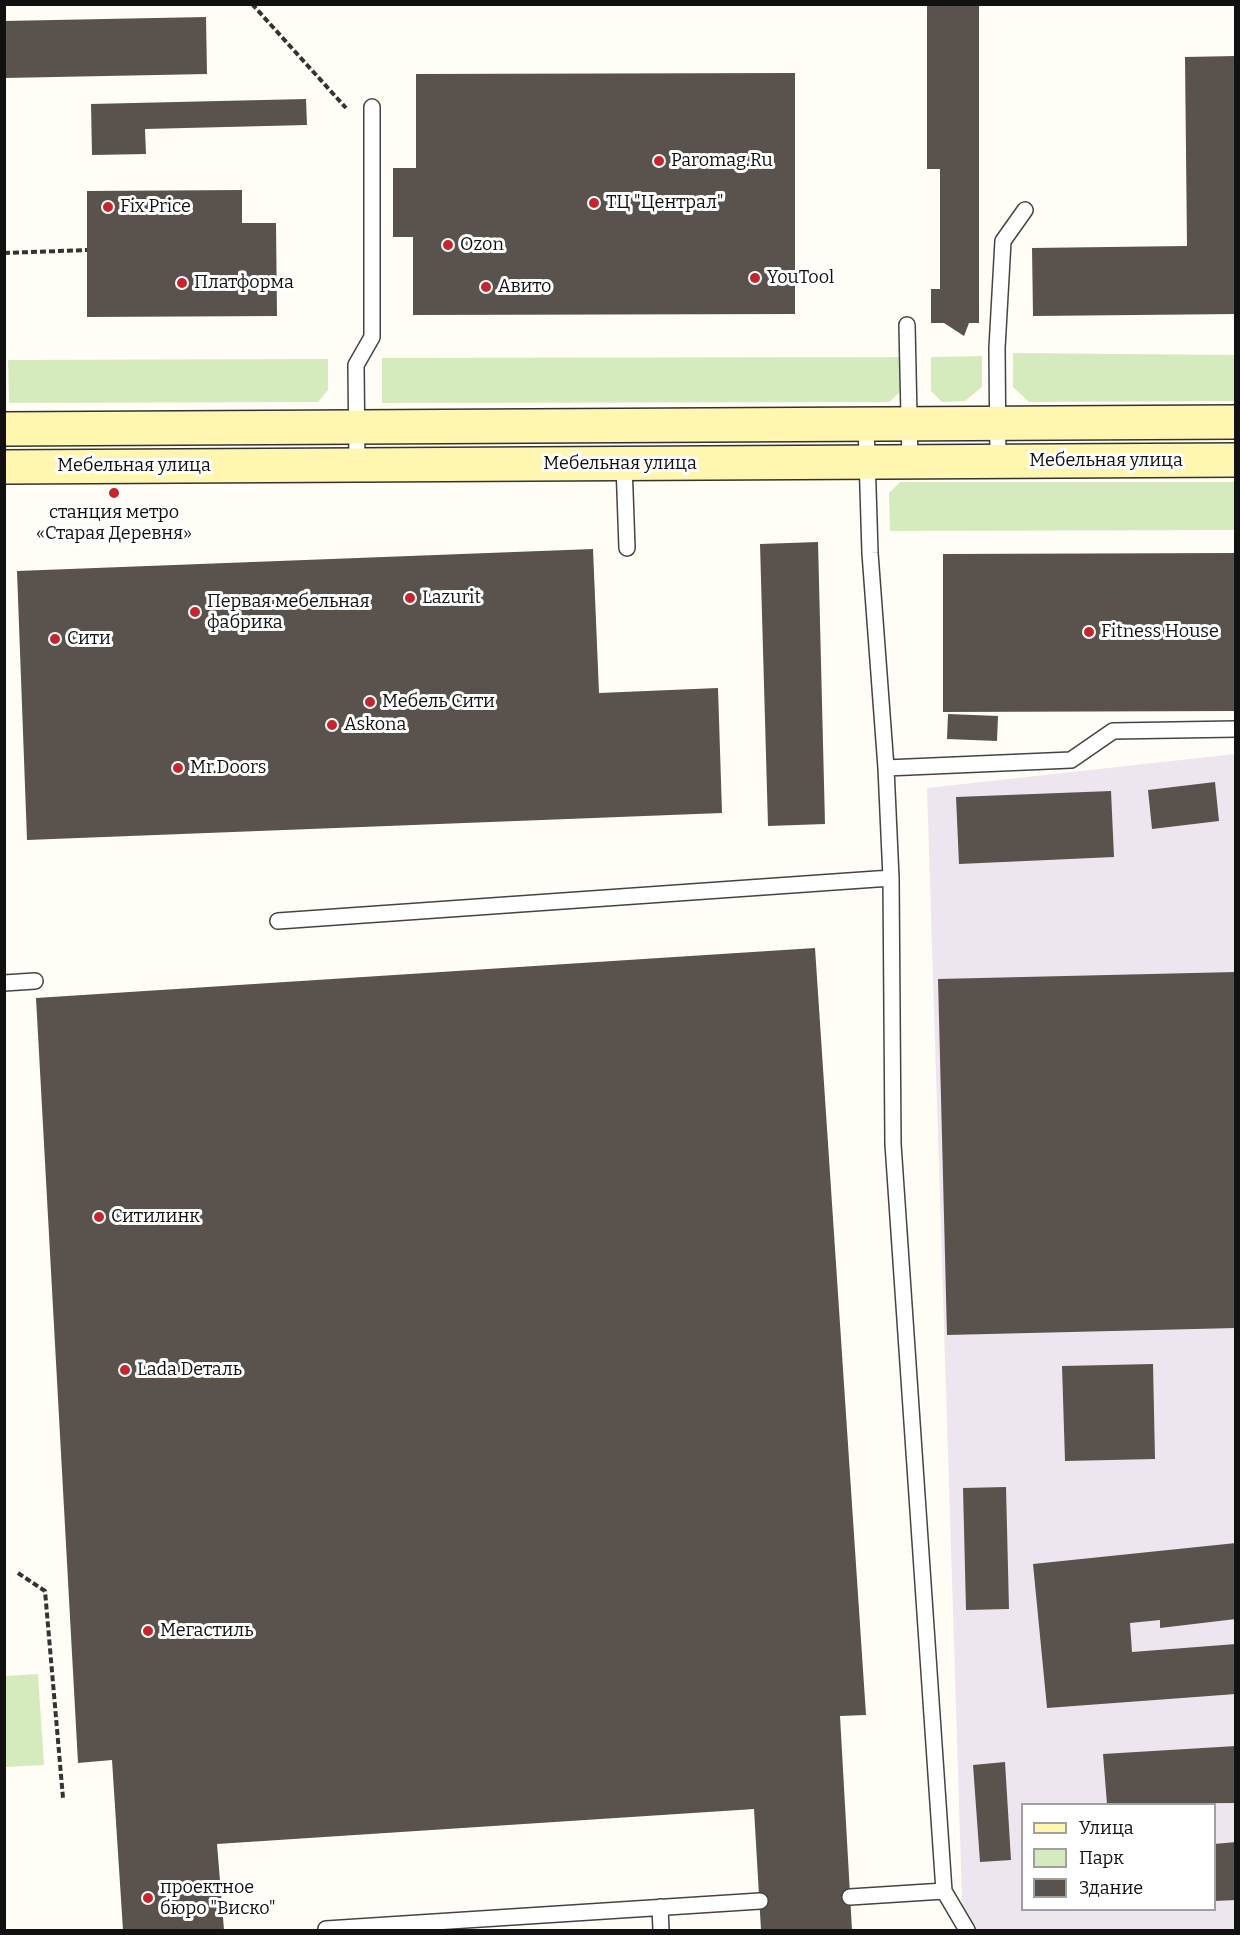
<!DOCTYPE html>
<meta charset="utf-8">
<style>
body{margin:0}
#map{position:relative;width:1240px;height:1935px;overflow:hidden;background:#fffdf5;font-family:Bitter,serif}
canvas{display:block}
.frame{position:absolute;inset:0;border:6px solid #111;pointer-events:none}
.legend{position:absolute;left:1021px;top:1803px;width:195px;height:108px;box-sizing:border-box;background:#fff;border:2px solid #a0a0a0;margin:0;padding:8px 10px;list-style:none;font-size:18px;color:#111}
.legend li{display:flex;align-items:center;gap:12px;height:30px}
.legend b{width:30px;border:2px solid #a0a0a0}
</style>
<div id="map">
<canvas width="1240" height="1935"></canvas>
<div class="frame"></div>
<ul class="legend">
<li><b style="height:8px;background:#fff6b0"></b>Улица</li>
<li><b style="height:16px;background:#d5ebbd"></b>Парк</li>
<li><b style="height:16px;background:#5a524d"></b>Здание</li>
</ul>
</div>
<script>
const g = document.querySelector('canvas').getContext('2d');
g.lineJoin = 'round';
function paint(path, color) { g.fillStyle = color; g.fill(path, 'evenodd'); }
const poly = rows => new Path2D(rows.map(r => 'M' + r).join(''));
function strokePath(path, color, width, dash) { g.strokeStyle = color; g.lineWidth = width; g.lineCap = dash ? 'butt' : 'round'; g.setLineDash(dash || []); g.stroke(path); }
function label(font, color, halo, rows, align = 'center') {
  g.font = font + ' Bitter,serif'; g.lineWidth = 6; g.setLineDash([]); g.textBaseline = 'middle'; g.strokeStyle = halo; g.fillStyle = color; for (const [text, x, y, turn = 0] of rows) {
    g.save(); g.translate(x, y); g.rotate((+turn || 0) * Math.PI / 180); g.textAlign = isNaN(turn) ? turn : align; if (halo) g.strokeText(text, 0, 0); g.fillText(text, 0, 0); g.restore();
  }
}
paint(poly([
 [1235,754,1235,1930,963,1930,927,788],
 [1022,1804,1214,1804,1214,1910,1022,1910]
]), '#eee6ef');
paint(poly([
 [1013,353,1235,355,1235,401,1029,402,1013,387],
 [982,356,982,387,965,401,942,402,931,391,931,357],
 [900,357,900,392,889,402,382,403,382,358],
 [328,359,328,390,318,402,9,403,8,360],
 [900,482,1235,482,1235,530,890,531,889,493],
 [38,1674,44,1765,5,1767,5,1676]
]), '#d5ebbd');
paint(poly([
 [927,4,979,4,979,323,969,323,964,336,944,323,931,323,931,289,940,289,940,169,927,169],
 [206,17,207,74,4,78,4,21],
 [1236,56,1236,314,1033,316,1032,248,1187,246,1185,57],
 [795,73,795,314,413,315,413,237,393,237,393,168,416,168,416,74],
 [306,99,307,125,145,129,146,154,92,155,91,104],
 [242,190,242,223,276,223,277,316,87,317,87,191],
 [818,542,825,824,768,826,760,544],
 [593,549,599,693,718,688,722,813,27,840,17,571],
 [1236,553,1236,711,943,712,943,554],
 [948,714,998,716,997,741,947,739],
 [1215,782,1219,821,1152,829,1148,790],
 [1111,791,1114,857,959,864,956,797],
 [815,948,866,1715,840,1716,852,1930,761,1930,754,1809,217,1844,224,1930,123,1930,112,1760,78,1763,36,998],
 [1236,972,1236,1328,947,1335,938,979],
 [1153,1364,1155,1459,1065,1461,1062,1366],
 [1006,1487,1009,1609,966,1610,963,1488],
 [1236,1543,1236,1619,1160,1628,1160,1620,1130,1623,1132,1652,1236,1644,1236,1694,1047,1708,1033,1564],
 [1236,1746,1236,1803,1107,1804,1103,1754],
 [1005,1762,1011,1860,980,1862,973,1765],
 [1236,1842,1236,1900,1214,1901,1214,1844]
]), '#5a524d');
const lane = poly([
 [907,325,910,462],
 [866,424,870,553,886,768,891,878,893,1144,944,1891,967,1930],
 [998,462,997,348,1003,241,1025,210],
 [624,464,627,548],
 [357,465,356,365,372,337,372,107],
 [886,768,1071,760,1113,731,1236,729],
 [278,921,891,878],
 [4,983,35,981],
 [850,1897,944,1891],
 [660,1907,661,1930],
 [326,1930,326,1929,760,1901]
]);
const secondary = poly([
 [4,429,1236,422],
 [4,467,1236,460]
]);
strokePath(lane, '#444', 18);
strokePath(secondary, '#333', 36);
strokePath(poly([
 [252,4,346,108],
 [4,253,87,250],
 [18,1573,45,1591,63,1798]
]), '#333', 4, [6, 3]);
strokePath(lane, '#fff', 15);
strokePath(secondary, '#fff6b0', 33);
for (const [x, y, r, color] of [
 [659,161,6,"#c4262e"],
 [594,203,6,"#c4262e"],
 [108,207,6,"#c4262e"],
 [448,245,6,"#c4262e"],
 [755,278,6,"#c4262e"],
 [182,283,6,"#c4262e"],
 [486,287,6,"#c4262e"],
 [114,493,6,"#c4262e"],
 [410,598,6,"#c4262e"],
 [195,612,6,"#c4262e"],
 [1089,632,6,"#c4262e"],
 [55,639,6,"#c4262e"],
 [370,702,6,"#c4262e"],
 [332,725,6,"#c4262e"],
 [178,768,6,"#c4262e"],
 [99,1217,6,"#c4262e"],
 [125,1370,6,"#c4262e"],
 [148,1631,6,"#c4262e"],
 [148,1898,6,"#c4262e"]
]) { const dot = new Path2D(); dot.arc(x, y, r, 0, 2 * Math.PI); g.fillStyle = color; g.fill(dot); strokePath(dot, '#fff', 2); }
label('18px', '#111', '#fff', [
 ["Paromag.Ru",671,161],
 ["ТЦ \"Централ\"",606,203],
 ["Fix Price",120,207],
 ["Ozon",460,245],
 ["YouTool",767,278],
 ["Платформа",194,283],
 ["Авито",498,287],
 ["станция метро",114,513,"center"],
 ["«Старая Деревня»",114,534,"center"],
 ["Lazurit",422,598],
 ["Первая мебельная",207,602],
 ["фабрика",207,623],
 ["Fitness House",1101,632],
 ["Сити",67,639],
 ["Мебель Сити",382,702],
 ["Askona",344,725],
 ["Mr.Doors",190,768],
 ["Ситилинк",111,1217],
 ["Lada Dеталь",137,1370],
 ["Мегастиль",160,1631],
 ["проектное",160,1888],
 ["бюро \"Виско\"",160,1909]
], 'left');
label('18px', '#111', '#fff', [
 ["Мебельная улица",1106,461],
 ["Мебельная улица",620,464],
 ["Мебельная улица",134,466]
]);
</script>
